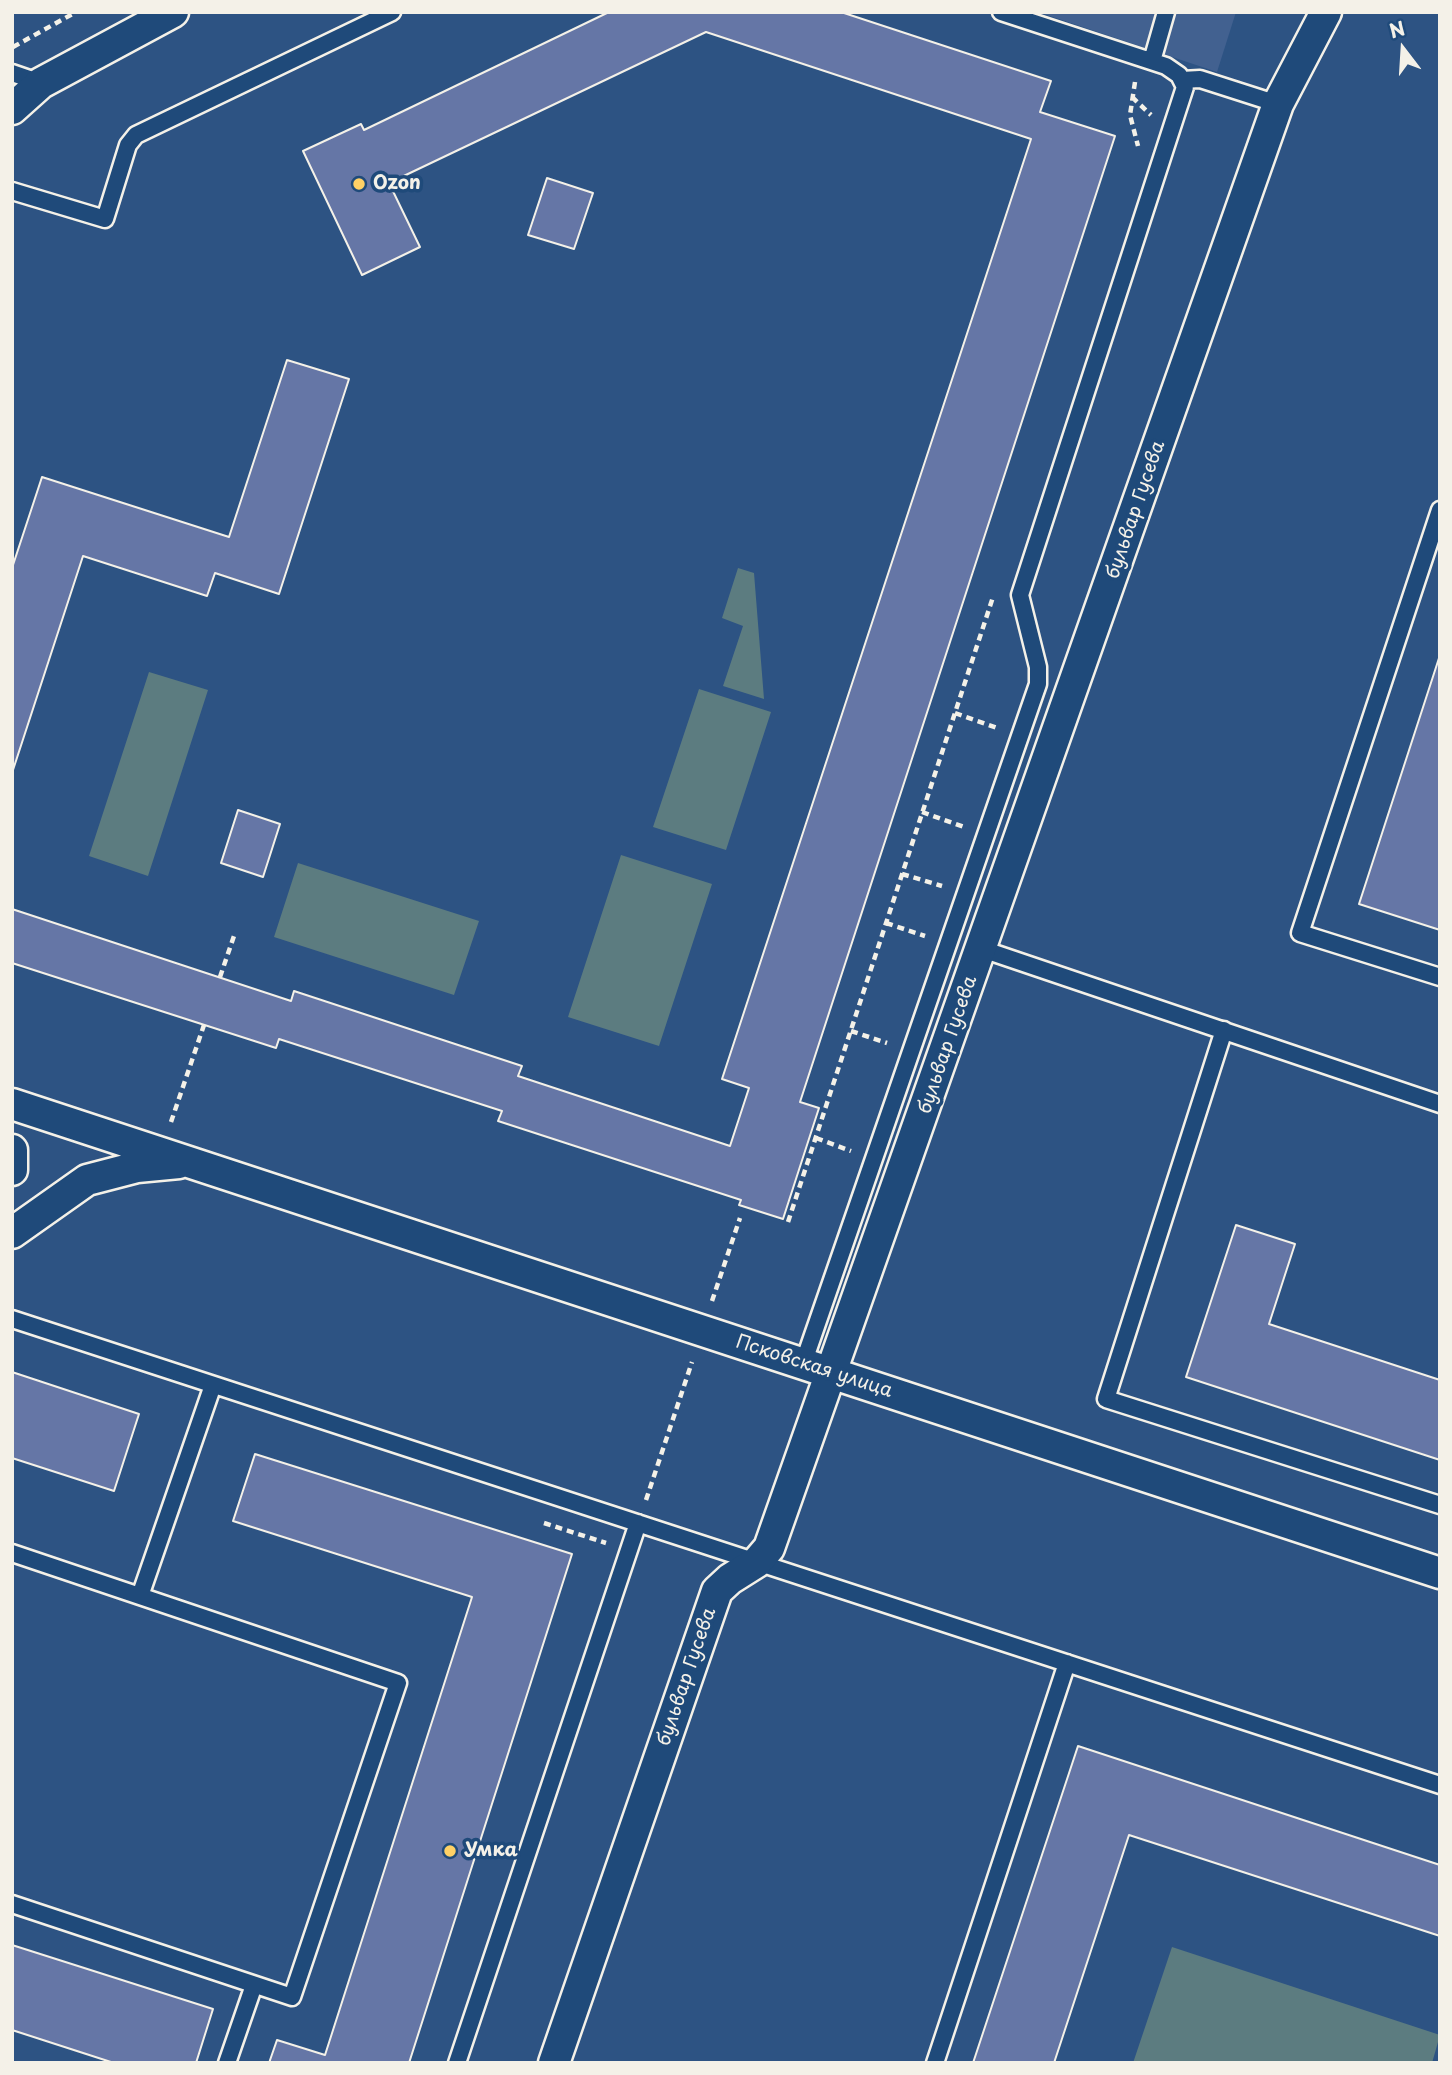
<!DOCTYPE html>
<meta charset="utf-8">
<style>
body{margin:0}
#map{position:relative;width:1452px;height:2075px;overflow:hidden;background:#2d5383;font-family:"Playpen Sans",sans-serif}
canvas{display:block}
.frame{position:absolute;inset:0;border:14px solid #f4f1e8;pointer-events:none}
.north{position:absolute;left:1368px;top:14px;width:70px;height:70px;-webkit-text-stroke:5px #1f4a7a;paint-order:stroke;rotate:343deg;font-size:19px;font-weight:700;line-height:28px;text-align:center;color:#f4f1e8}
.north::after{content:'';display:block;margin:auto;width:24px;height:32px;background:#f4f1e8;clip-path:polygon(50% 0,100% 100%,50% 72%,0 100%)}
</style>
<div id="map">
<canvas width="1452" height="2075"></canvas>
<div class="frame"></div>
<div class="north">N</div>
</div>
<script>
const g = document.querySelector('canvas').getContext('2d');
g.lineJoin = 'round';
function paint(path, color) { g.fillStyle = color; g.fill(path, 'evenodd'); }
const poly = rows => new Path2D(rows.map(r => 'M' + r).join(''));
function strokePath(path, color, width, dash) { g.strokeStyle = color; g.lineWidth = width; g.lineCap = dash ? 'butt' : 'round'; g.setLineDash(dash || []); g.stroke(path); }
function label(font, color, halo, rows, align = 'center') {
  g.font = font + ' "Playpen Sans",sans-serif'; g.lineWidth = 7; g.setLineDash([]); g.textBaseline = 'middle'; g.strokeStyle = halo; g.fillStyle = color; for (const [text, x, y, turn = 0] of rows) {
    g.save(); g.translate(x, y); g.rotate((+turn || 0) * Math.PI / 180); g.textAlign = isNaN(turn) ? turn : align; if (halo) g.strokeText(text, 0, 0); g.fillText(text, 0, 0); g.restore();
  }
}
paint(poly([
 [1038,12,1236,12,1217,72]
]), '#426190');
paint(poly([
 [738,568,754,573,764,699,723,686,743,626,722,618],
 [149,672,208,690,148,876,89,856],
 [699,689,771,712,726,850,653,827],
 [621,855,712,884,659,1046,568,1017],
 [298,863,479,921,454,995,274,937],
 [1172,1947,1440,2035,1432,2063,1133,2063]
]), '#5c7c80');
const building = poly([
 [609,12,841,12,1051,81,1040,112,1115,136,800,1102,819,1108,783,1219,739,1205,741,1200,498,1121,502,1111,279,1039,276,1048,12,963,12,909,291,1001,294,991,522,1066,518,1076,730,1146,749,1088,722,1079,1031,139,706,32,389,183,420,247,362,275,303,151,361,124,364,130,609,12],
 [547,178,593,193,574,249,528,235,547,178],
 [287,360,349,379,279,594,215,573,207,596,83,556,12,773,12,568,42,477,229,537,287,360],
 [1440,655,1440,930,1359,904,1440,655],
 [238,810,280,824,263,877,221,863,238,810],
 [1236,1225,1295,1244,1269,1324,1440,1380,1440,1460,1186,1377,1236,1225],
 [12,1372,139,1414,114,1491,12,1458,12,1372],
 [255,1454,572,1554,409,2063,269,2063,277,2040,325,2055,472,1597,233,1521,255,1454],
 [1078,1746,1440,1865,1440,1936,1129,1835,1054,2063,973,2063,1078,1746],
 [12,1945,213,2009,196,2063,114,2063,12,2030,12,1945]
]);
paint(building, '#6576a6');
strokePath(building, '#f4f1e8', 2);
const service = poly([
 [1152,61,1166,12],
 [12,73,41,83],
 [1182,80,1200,79,1278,104],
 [12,191,105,219,128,145,136,135,392,12],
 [1440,510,1300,933,1440,977],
 [982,949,1440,1104],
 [1224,1030,1106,1399,1440,1505],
 [12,1319,1440,1785],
 [803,1364,1038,684,1038,667,1020,595,1185,87,1179,75,1166,66,1001,12],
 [12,1553,398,1683,292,1997,12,1904],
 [140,1596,213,1385],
 [227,2063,254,1985],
 [457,2063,638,1523],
 [935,2063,1067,1663]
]);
const minor = poly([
 [12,109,41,83,173,12],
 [12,1104,1440,1573],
 [12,1150,12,1170],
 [12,1233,87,1180,137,1167,179,1163],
 [554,2063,717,1591,730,1579,757,1562,769,1548,1278,104,1326,12]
]);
strokePath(service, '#f4f1e8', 21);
strokePath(minor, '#f4f1e8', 35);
strokePath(poly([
 [13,47,76,12],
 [1135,82,1130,115,1138,146],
 [1132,97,1151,115],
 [955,713,997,728],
 [922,812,964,827],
 [902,874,942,886],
 [886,923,925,936],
 [220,977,235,933],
 [851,1031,887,1043],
 [171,1122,204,1025],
 [816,1138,851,1151],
 [788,1222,993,597],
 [712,1301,740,1218],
 [646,1500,692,1362],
 [544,1523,606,1543]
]), '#f4f1e8', 4.5, [7, 5]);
strokePath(service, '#1f4a7a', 16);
strokePath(minor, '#1f4a7a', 30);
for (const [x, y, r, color] of [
 [359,184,7,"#ffd166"],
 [450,1851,7,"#ffd166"]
]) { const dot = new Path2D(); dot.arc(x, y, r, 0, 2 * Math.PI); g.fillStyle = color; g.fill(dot); strokePath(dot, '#1f4a7a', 2.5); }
label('bold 19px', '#f4f1e8', '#1f4a7a', [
 ["Ozon",373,184],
 ["Умка",464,1851]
], 'left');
label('19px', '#f4f1e8', '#1f4a7a', [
 ["бульвар Гусева",1136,510,-71],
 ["бульвар Гусева",948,1045,-71],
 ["Псковская улица",814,1367,18],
 ["бульвар Гусева",687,1677,-71]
]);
</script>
